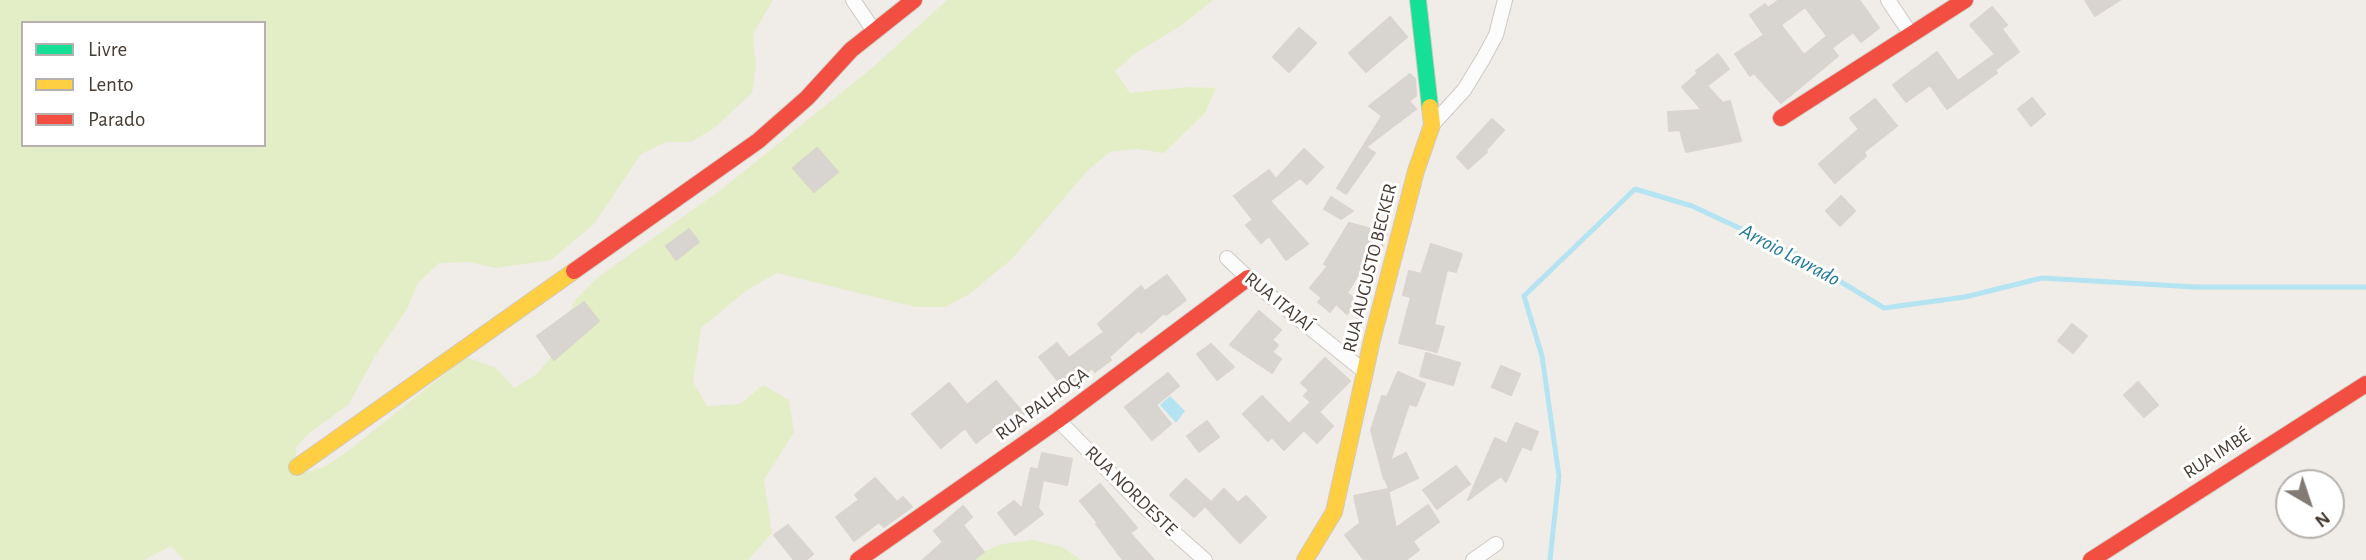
<!DOCTYPE html>
<meta charset="utf-8">
<style>
body{margin:0}
#map{position:relative;width:2366px;height:560px;overflow:hidden;background:#f0ede8;font-family:"Alegreya Sans",sans-serif}
canvas{display:block}
.legend{position:absolute;left:21px;top:21px;width:245px;height:126px;box-sizing:border-box;background:#fff;border:2px solid #b6b1ae;margin:0;padding:9px 12px;list-style:none;font-size:21px;color:#483d34}
.legend li{display:flex;align-items:center;gap:14px;height:35px}
.legend b{width:35px;border:2px solid #b6b1ae}
.north{position:absolute;left:2275px;top:469px;width:70px;height:70px;box-sizing:border-box;background:#fff;border:2px solid #b6b1ae;border-radius:50%;rotate:141deg;font-size:19px;font-weight:700;line-height:28px;text-align:center;color:#483d34}
.north::after{content:'';display:block;margin:auto;width:24px;height:32px;background:#837b73;clip-path:polygon(50% 0,100% 100%,50% 72%,0 100%)}
</style>
<div id="map">
<canvas width="2366" height="560"></canvas>
<ul class="legend">
<li><b style="height:9px;background:#16e098"></b>Livre</li>
<li><b style="height:9px;background:#ffcf43"></b>Lento</li>
<li><b style="height:9px;background:#f24e42"></b>Parado</li>
</ul>
<div class="north">N</div>
</div>
<script>
const g = document.querySelector('canvas').getContext('2d');
g.lineJoin = 'round';
function paint(path, color) { g.fillStyle = color; g.fill(path, 'evenodd'); }
const poly = rows => new Path2D(rows.map(r => 'M' + r).join(''));
function strokePath(path, color, width, dash) { g.strokeStyle = color; g.lineWidth = width; g.lineCap = dash ? 'butt' : 'round'; g.setLineDash(dash || []); g.stroke(path); }
function label(font, color, halo, rows, align = 'center') {
  g.font = font + ' "Alegreya Sans",sans-serif'; g.lineWidth = 6; g.setLineDash([]); g.textBaseline = 'middle'; g.strokeStyle = halo; g.fillStyle = color; for (const [text, x, y, turn = 0] of rows) {
    g.save(); g.translate(x, y); g.rotate((+turn || 0) * Math.PI / 180); g.textAlign = isNaN(turn) ? turn : align; if (halo) g.strokeText(text, 0, 0); g.fillText(text, 0, 0); g.restore();
  }
}
paint(poly([
 [0,0,773,0,753,34,756,66,752,93,713,129,691,142,666,142,641,154,594,224,551,260,496,268,469,262,439,263,418,283,407,309,375,356,349,404,307,435,296,447,296,475,324,467,348,451,466,357,496,368,514,388,537,374,555,352,563,325,576,299,597,278,722,189,872,68,947,0,1213,0,1179,27,1134,54,1115,71,1130,93,1188,87,1216,88,1205,113,1164,153,1137,149,1110,152,1088,170,1012,259,968,295,945,307,916,307,777,273,747,290,701,328,693,382,707,406,740,404,763,385,789,400,794,432,764,480,772,533,748,560,184,560,171,546,144,560,0,560],
 [23,23,264,23,264,145,23,145],
 [1032,540,1062,547,1081,560,962,560,1002,544]
]), '#e3edc6');
paint(poly([
 [1170,396,1185,411,1176,423,1160,405]
]), '#b4e3f2');
strokePath(poly([
 [1550,560,1559,476,1542,356,1524,296,1635,189,1692,206,1795,254,1884,308,1965,297,2042,278,2195,287,2366,287]
]), '#b4e3f2', 5);
const building = poly([
 [1779,0,1859,0,1879,28,1861,42,1853,32,1832,48,1838,56,1781,103,1754,73,1750,76,1735,54,1764,35,1750,15,1765,4,1768,8,1779,0],
 [1805,7,1827,36,1804,55,1781,25,1805,7],
 [2085,0,2120,0,2095,16,2085,0],
 [1992,7,2007,25,2002,29,2019,52,1995,70,1997,73,1947,109,1930,85,1906,102,1893,85,1937,52,1958,81,1995,54,1970,25,1992,7],
 [1390,17,1407,37,1366,72,1349,53,1390,17],
 [1299,28,1316,43,1289,72,1273,57,1299,28],
 [1718,54,1729,69,1707,86,1723,103,1730,101,1741,141,1686,152,1680,130,1669,131,1668,112,1702,110,1682,87,1698,73,1696,71,1718,54],
 [1410,74,1415,79,1416,96,1409,101,1416,109,1366,147,1375,153,1346,194,1337,188,1382,116,1369,106,1410,74],
 [2032,98,2045,114,2031,126,2018,109,2032,98],
 [1875,99,1897,126,1864,152,1866,156,1835,183,1819,164,1859,129,1850,118,1875,99],
 [1492,119,1504,130,1486,150,1487,152,1468,169,1457,157,1492,119],
 [817,148,838,172,814,192,793,168,817,148],
 [1304,149,1323,167,1307,184,1300,178,1270,201,1308,244,1286,260,1269,236,1261,243,1246,225,1253,220,1234,196,1269,170,1276,179,1304,149],
 [1841,196,1855,211,1840,226,1826,211,1841,196],
 [1331,197,1353,211,1341,219,1324,209,1331,197],
 [1349,223,1387,233,1380,253,1373,251,1347,293,1358,301,1347,314,1336,304,1330,312,1318,302,1322,298,1310,288,1328,266,1324,264,1349,223],
 [689,229,699,242,676,260,666,246,689,229],
 [1431,244,1462,254,1456,272,1447,270,1434,325,1444,327,1437,352,1399,343,1411,297,1403,295,1409,271,1421,274,1431,244],
 [1167,275,1186,300,1166,315,1164,313,1141,333,1139,330,1109,357,1111,360,1095,372,1092,368,1065,390,1039,357,1057,343,1069,358,1104,332,1098,324,1141,286,1145,291,1167,275],
 [584,302,599,321,554,360,537,336,584,302],
 [1259,311,1281,330,1272,340,1278,345,1272,352,1281,359,1272,373,1230,345,1259,311],
 [2072,324,2087,336,2073,353,2058,341,2072,324],
 [1211,344,1234,367,1217,380,1197,354,1211,344],
 [1426,353,1460,363,1453,385,1420,376,1426,353],
 [1325,358,1350,381,1319,412,1333,426,1317,443,1304,430,1284,450,1272,437,1268,441,1243,414,1262,396,1289,424,1311,402,1304,396,1309,390,1301,383,1325,358],
 [1501,366,1520,374,1511,395,1492,387,1501,366],
 [1398,372,1425,384,1416,406,1409,404,1390,461,1406,453,1418,478,1390,491,1384,477,1384,479,1371,430,1382,396,1387,397,1398,372],
 [1168,373,1179,386,1156,405,1171,424,1152,440,1125,407,1168,373],
 [996,381,1024,414,1002,432,997,427,976,443,965,428,941,448,912,414,949,383,967,405,996,381],
 [2138,382,2158,405,2144,417,2124,395,2138,382],
 [1207,421,1219,437,1199,452,1187,436,1207,421],
 [1516,423,1538,432,1531,450,1522,446,1506,482,1501,476,1468,500,1495,438,1507,444,1516,423],
 [1042,453,1072,459,1067,485,1043,480,1038,508,1043,514,1015,535,998,513,1014,501,1022,509,1031,468,1038,470,1042,453],
 [1456,466,1470,484,1437,509,1423,490,1456,466],
 [875,478,897,502,903,497,912,507,884,527,879,522,854,541,836,517,859,500,855,495,875,478],
 [1186,479,1210,501,1194,517,1170,495,1186,479],
 [1100,484,1137,528,1130,533,1154,560,1123,560,1096,524,1098,523,1080,501,1100,484],
 [1224,489,1238,503,1246,496,1266,517,1240,543,1206,507,1224,489],
 [1388,489,1396,528,1428,505,1439,522,1413,541,1419,550,1406,560,1364,560,1345,535,1360,523,1354,496,1388,489],
 [963,506,972,517,963,525,984,552,973,560,923,560,943,542,934,531,963,506],
 [788,525,813,554,806,560,794,560,774,535,788,525]
]);
paint(building, '#d8d4cf');
strokePath(building, '#d9d4ce', 2);
const street = poly([
 [853,0,874,31],
 [1888,0,1910,33],
 [1432,125,1464,90,1483,59,1496,35,1505,0],
 [1227,258,1248,278,1365,372],
 [1058,420,1139,502,1205,560],
 [1473,560,1496,544]
]);
const fast = poly([
 [1418,0,1430,107]
]);
const slow = poly([
 [297,467,574,271],
 [1305,560,1334,512,1372,340,1416,171,1432,125,1430,107]
]);
const jam = poly([
 [1781,118,1965,0],
 [574,271,758,141,807,98,851,50,914,0],
 [858,560,1058,420,1248,278],
 [2091,560,2366,384]
]);
strokePath(street, '#cdc9c4', 16);
strokePath(fast, '#d2cac0', 18);
strokePath(slow, '#d2cac0', 18);
strokePath(jam, '#d2cac0', 18);
strokePath(street, '#fdfcfc', 14);
strokePath(fast, '#16e098', 16);
strokePath(slow, '#ffcf43', 16);
strokePath(jam, '#f24e42', 16);
label('19px', '#483d34', '#fff', [
 ["RUA AUGUSTO BECKER",1370,268,-76],
 ["RUA ITAJAÍ",1279,302,39],
 ["RUA PALHOÇA",1042,404,-36],
 ["RUA IMBÉ",2217,454,-33],
 ["RUA NORDESTE",1131,491,44]
]);
label('italic 21px', '#1f799b', '#fff', [
 ["Arroio Lavrado",1790,255,28]
]);
</script>
